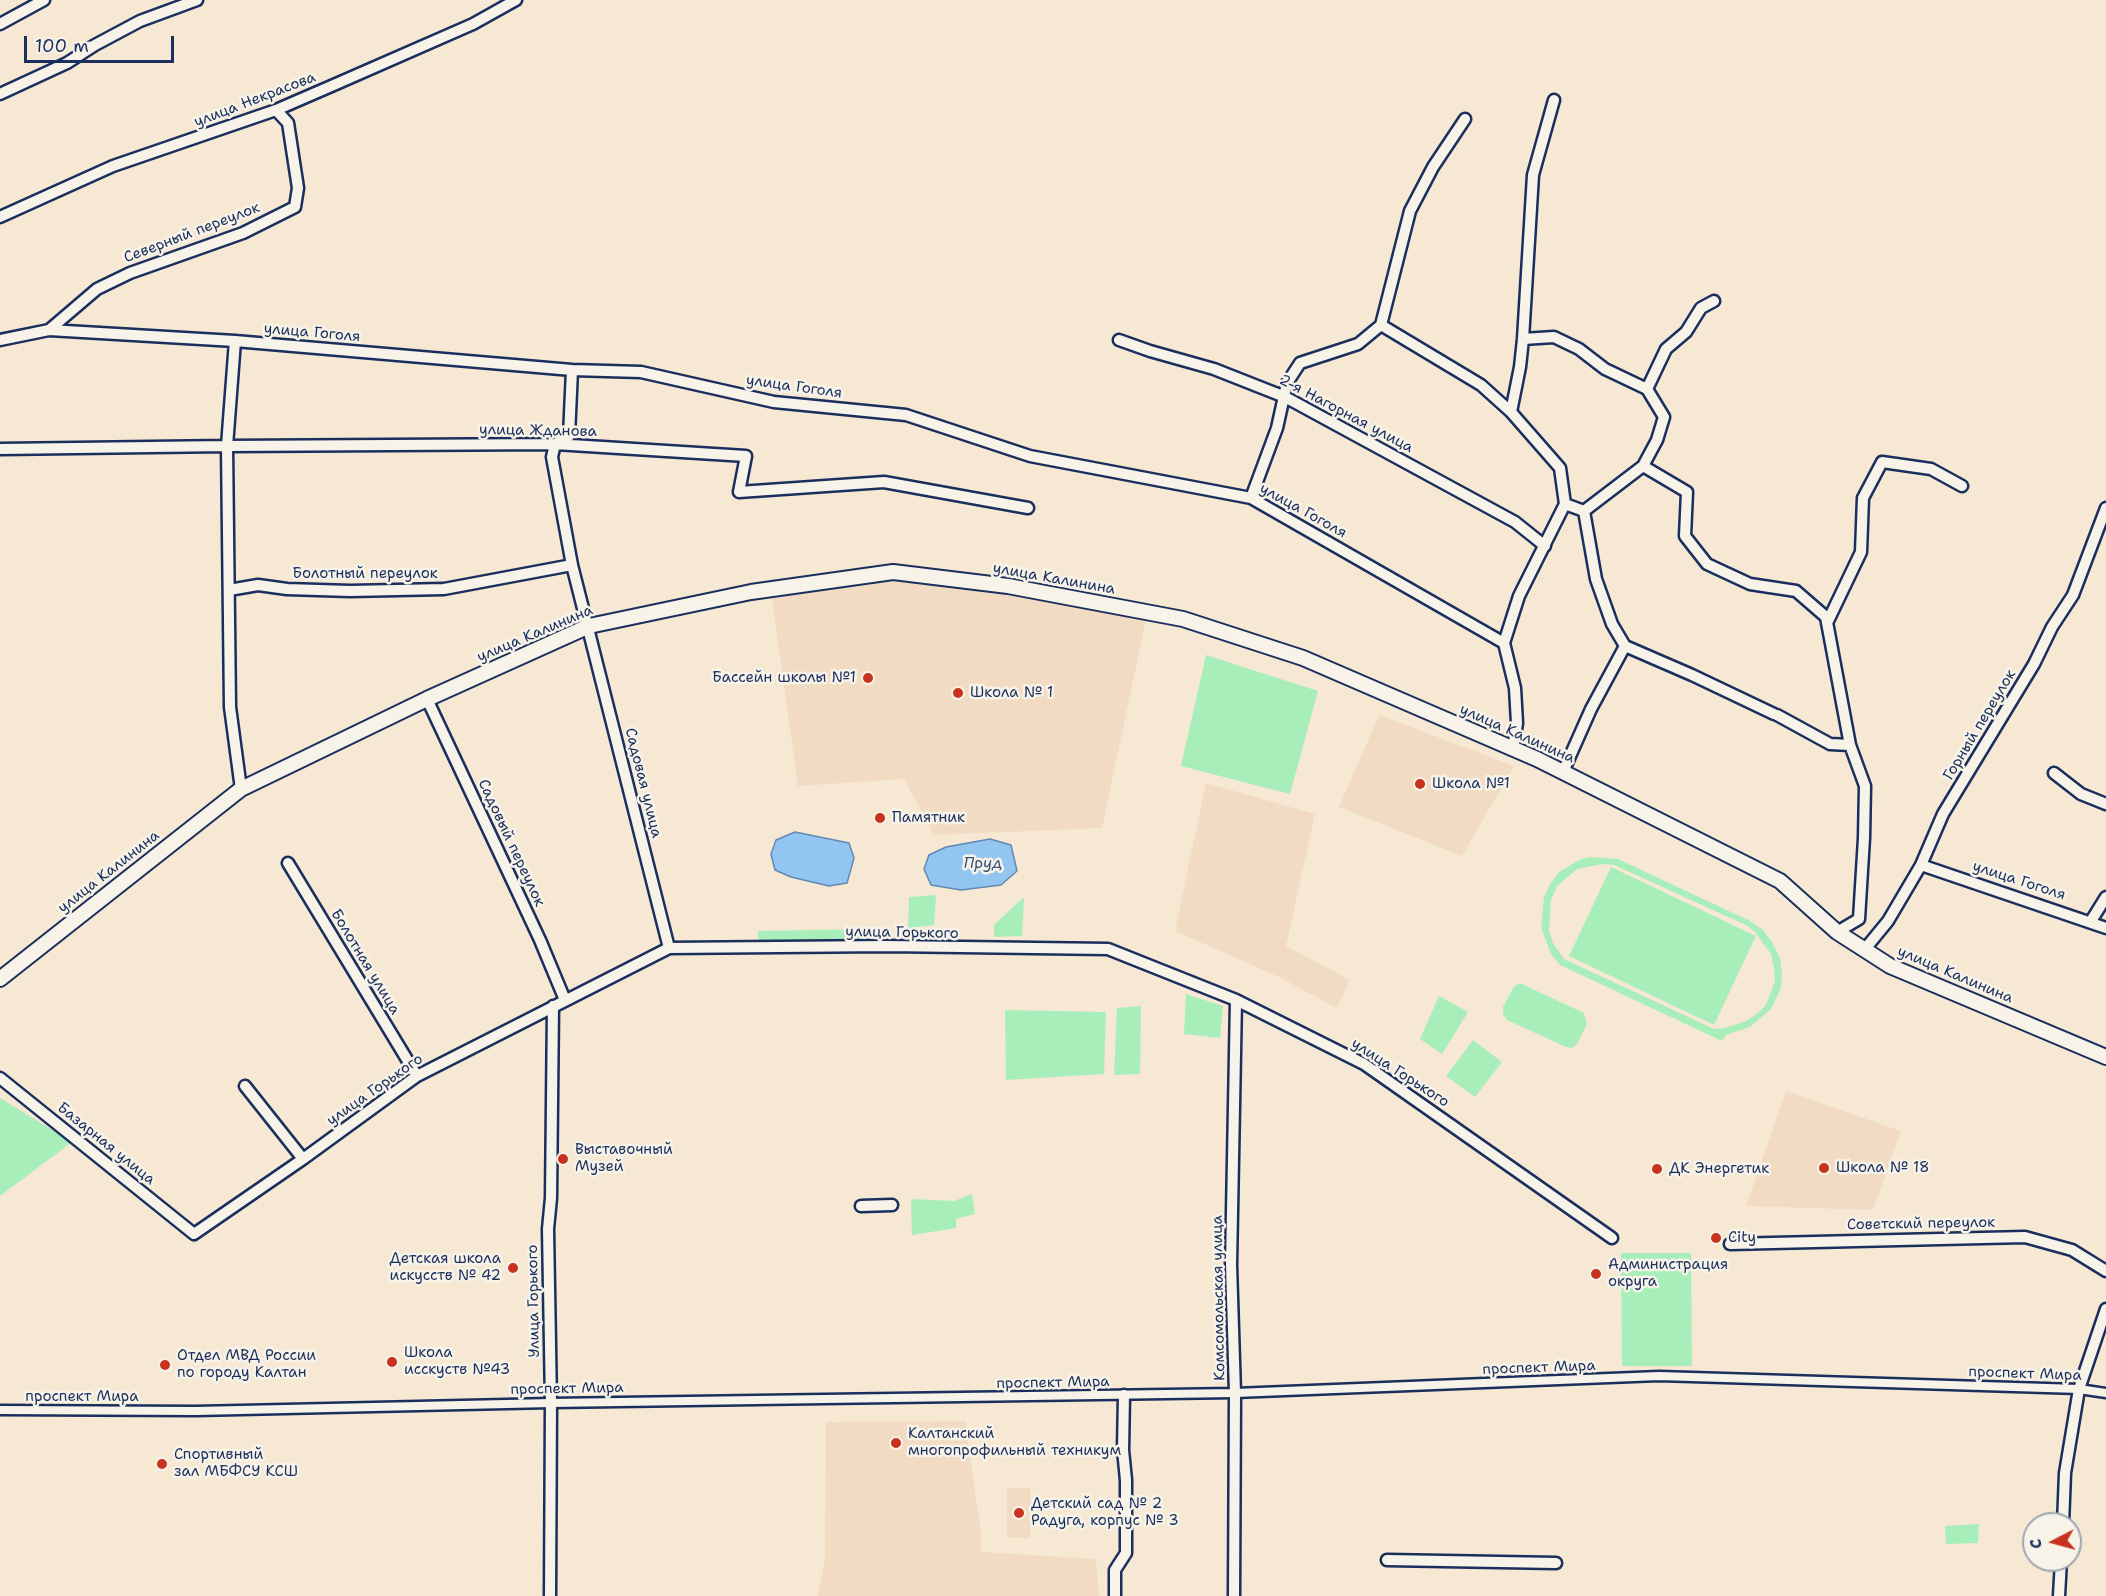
<!DOCTYPE html>
<meta charset="utf-8">
<style>
body{margin:0}
#map{position:relative;width:2106px;height:1596px;overflow:hidden;background:#f6e8d3;font-family:"Shantell Sans",sans-serif}
canvas{display:block}
.north{position:absolute;left:2022px;top:1512px;width:60px;height:60px;box-sizing:border-box;background:#f7f3e8;border:2px solid #9fa5b1;border-radius:50%;rotate:264deg;font-size:16px;font-weight:700;line-height:24px;text-align:center;color:#1b2f5e}
.north::after{content:'';display:block;margin:auto;width:21px;height:27px;background:#c8321e;clip-path:polygon(50% 0,100% 100%,50% 72%,0 100%)}
.scale{position:absolute;left:24px;top:36px;width:150px;height:27px;box-sizing:border-box;border:3px solid #1b2f5e;border-top:0;padding-left:8px;font-size:18px;line-height:21px;white-space:nowrap;color:#1b2f5e;-webkit-text-stroke:4px #f7f3e8;paint-order:stroke}
</style>
<div id="map">
<canvas width="2106" height="1596"></canvas>
<div class="north">С</div>
<div class="scale">100 m</div>
</div>
<script>
const g = document.querySelector('canvas').getContext('2d');
g.lineJoin = 'round';
function paint(path, color) { g.fillStyle = color; g.fill(path, 'evenodd'); }
const poly = rows => new Path2D(rows.map(r => 'M' + r).join(''));
function strokePath(path, color, width, dash) { g.strokeStyle = color; g.lineWidth = width; g.lineCap = dash ? 'butt' : 'round'; g.setLineDash(dash || []); g.stroke(path); }
function label(font, color, halo, rows, align = 'center') {
  g.font = font + ' "Shantell Sans",sans-serif'; g.lineWidth = 5; g.setLineDash([]); g.textBaseline = 'middle'; g.strokeStyle = halo; g.fillStyle = color; for (const [text, x, y, turn = 0] of rows) {
    g.save(); g.translate(x, y); g.rotate((+turn || 0) * Math.PI / 180); g.textAlign = isNaN(turn) ? turn : align; if (halo) g.strokeText(text, 0, 0); g.fillText(text, 0, 0); g.restore();
  }
}
paint(poly([
 [905,577,1146,619,1102,828,934,835,904,779,798,786,772,599],
 [1379,715,1514,766,1462,856,1339,807],
 [1206,783,1315,814,1286,946,1350,980,1337,1008,1279,977,1175,931],
 [1786,1091,1901,1131,1873,1210,1746,1206],
 [965,1421,981,1533,981,1552,1096,1559,1099,1596,818,1596,825,1557,826,1422],
 [1007,1488,1030,1488,1030,1538,1007,1538]
]), '#f1dcc3');
paint(poly([
 [1206,655,1318,691,1290,794,1181,766],
 [1591,857,1618,859,1750,921,1763,930,1772,942,1780,958,1782,973,1781,988,1771,1009,1750,1027,1726,1035,1722,1041,1560,965,1551,954,1541,928,1544,897,1550,884,1559,872,1581,859],
 [1602,864,1614,865,1746,925,1755,932,1771,954,1774,968,1775,981,1766,1005,1758,1013,1746,1021,1725,1028,1714,1029,1564,959,1553,943,1549,931,1551,900,1557,886,1577,869],
 [1611,867,1756,936,1714,1025,1569,956],
 [936,895,934,925,908,928,909,897],
 [1024,897,1022,936,994,937,994,925],
 [870,929,870,941,759,944,758,931],
 [1517,984,1522,984,1584,1013,1587,1024,1577,1044,1572,1048,1566,1047,1507,1020,1503,1014,1503,1007,1513,988],
 [1186,994,1223,1006,1220,1038,1184,1034],
 [1439,996,1468,1012,1442,1054,1420,1039],
 [1141,1006,1140,1074,1114,1075,1117,1008],
 [1005,1010,1106,1012,1104,1074,1006,1080],
 [1473,1040,1502,1062,1475,1097,1446,1076],
 [0,1098,72,1142,0,1196],
 [972,1194,975,1214,956,1219,956,1228,912,1235,911,1199,954,1201],
 [1621,1253,1691,1253,1692,1366,1622,1366],
 [1979,1524,1978,1543,1946,1544,1945,1526]
]), '#a8eeba');
const water = poly([
 [795,832,849,843,854,858,847,883,829,886,791,877,775,870,771,854,776,840,795,832],
 [990,839,1011,845,1017,871,1001,885,961,890,931,885,924,869,929,855,946,847,990,839]
]);
paint(water, '#92c5ef');
strokePath(water, '#6289b5', 1.5);
const pedestrian = poly([
 [0,1410,196,1411,551,1403,1235,1393,1659,1376,2079,1389,2106,1393]
]);
const minor = poly([
 [0,24,44,0],
 [0,94,67,63,95,45,140,21,197,0],
 [0,217,113,166,276,110,336,84,473,24,516,0],
 [1381,325,1481,385,1511,412,1560,468,1565,504,1584,511,1596,579,1612,624,1625,646],
 [49,330,97,289,130,273,243,233,295,207,298,188,288,123,276,110],
 [1523,339,1554,337,1579,349,1605,369,1647,389],
 [0,340,49,330,235,341,572,370,641,372,774,402,906,415,1030,456,1251,498,1504,643],
 [1119,340,1150,351,1214,369,1285,397,1515,522,1545,546],
 [235,341,227,446,230,707,241,789],
 [572,370,569,436,555,444,552,457,572,565,669,948],
 [1511,412,1520,367,1523,339,1533,175,1554,100],
 [0,449,227,446,555,444,746,456,739,492,884,482,1028,508],
 [1643,466,1687,492,1685,536,1707,564,1750,584,1796,591,1826,617,1850,745,1865,786,1864,838,1859,919,1837,932],
 [1251,498,1277,428,1287,383,1300,363,1358,344,1381,325,1410,211,1433,167,1465,119],
 [1584,511,1643,466,1657,440,1664,417,1647,389,1666,349,1686,332,1701,308,1714,301],
 [229,590,258,585,287,589,350,591,444,589,572,565],
 [1827,623,1861,552,1863,498,1882,462,1931,469,1962,486],
 [1625,646,1692,675,1774,714],
 [427,699,540,940,565,1000],
 [1777,715,1830,744,1850,745],
 [1513,749,1517,723,1515,688,1504,643,1519,596,1565,504],
 [1563,772,1591,709,1625,646],
 [2054,773,2081,794,2106,804],
 [288,863,417,1076],
 [1921,865,2106,928],
 [2091,921,2106,897],
 [1865,949,1888,921,1921,865,1943,814,2034,664,2052,627,2073,595,2106,508],
 [0,1078,194,1234,303,1159,417,1076,669,948,887,946,1108,949,1236,1000,1364,1064,1612,1238],
 [245,1086,303,1159],
 [861,1206,892,1205],
 [1730,1244,2025,1237,2072,1250,2106,1271],
 [2063,1524,2065,1473,2079,1389,2106,1309],
 [1387,1560,1556,1563],
 [550,1596,551,1403,548,1229,551,1198,553,1006],
 [1115,1596,1115,1570,1126,1553,1126,1480,1123,1450,1124,1395],
 [1234,1596,1235,1393,1231,1265,1236,1000],
 [2059,1596,2061,1560]
]);
const tertiary = poly([
 [0,979,241,789,427,699,589,626,751,592,893,572,1008,586,1183,619,1303,658,1537,759,1780,881,1837,932,1890,966,2106,1057]
]);
strokePath(pedestrian, '#1b2f5e', 13);
strokePath(minor, '#1b2f5e', 15);
strokePath(tertiary, '#1b2f5e', 18);
strokePath(pedestrian, '#f7f3e8', 8);
strokePath(minor, '#f7f3e8', 10);
strokePath(tertiary, '#f7f3e8', 14);
for (const [x, y, r, color] of [
 [868,678,6,"#c8321e"],
 [958,693,6,"#c8321e"],
 [1420,784,6,"#c8321e"],
 [880,818,6,"#c8321e"],
 [563,1159,6,"#c8321e"],
 [1824,1168,6,"#c8321e"],
 [1657,1169,6,"#c8321e"],
 [1716,1238,6,"#c8321e"],
 [513,1268,6,"#c8321e"],
 [1596,1274,6,"#c8321e"],
 [392,1362,6,"#c8321e"],
 [165,1365,6,"#c8321e"],
 [896,1443,6,"#c8321e"],
 [162,1464,6,"#c8321e"],
 [1019,1513,6,"#c8321e"]
]) { const dot = new Path2D(); dot.arc(x, y, r, 0, 2 * Math.PI); g.fillStyle = color; g.fill(dot); strokePath(dot, '#f7f3e8', 2); }
label('15px', '#1b2f5e', '#f7f3e8', [
 ["улица Некрасова",255,100,-21],
 ["Северный переулок",192,233,-21],
 ["улица Гоголя",312,333,5],
 ["улица Гоголя",794,387,8],
 ["2-я Нагорная улица",1346,414,28],
 ["улица Жданова",538,431,1],
 ["улица Гоголя",1303,511,29],
 ["Болотный переулок",365,574],
 ["улица Калинина",1054,579,10],
 ["улица Калинина",535,634,-23],
 ["Горный переулок",1980,725,-59],
 ["улица Калинина",1517,734,24],
 ["Садовая улица",643,783,76],
 ["Садовый переулок",511,843,65],
 ["улица Калинина",109,872,-38],
 ["улица Гоголя",2019,881,18],
 ["улица Горького",902,933,1],
 ["Болотная улица",365,962,59],
 ["улица Калинина",1955,975,23],
 ["улица Горького",1400,1073,33],
 ["улица Горького",375,1090,-35],
 ["Базарная улица",106,1144,39],
 ["Советский переулок",1921,1224,-1],
 ["Комсомольская улица",1219,1298,-91],
 ["Улица Горького",534,1301,-91],
 ["проспект Мира",1539,1368,-2],
 ["проспект Мира",2025,1374,2],
 ["проспект Мира",1053,1383,-1],
 ["проспект Мира",567,1389,-1],
 ["проспект Мира",82,1397]
]);
label('15px', '#1b2f5e', '#f7f3e8', [
 ["Бассейн школы №1",856,678,"right"],
 ["Школа № 1",970,693],
 ["Школа №1",1432,784],
 ["Памятник",892,818],
 ["Выставочный",575,1150],
 ["Музей",575,1167],
 ["Школа № 18",1836,1168],
 ["ДК Энергетик",1669,1169],
 ["City",1728,1238],
 ["Детская школа",501,1259,"right"],
 ["искусств № 42",501,1276,"right"],
 ["Администрация",1608,1265],
 ["округа",1608,1282],
 ["Школа",404,1353],
 ["исскуств №43",404,1370],
 ["Отдел МВД России",177,1356],
 ["по городу Калтан",177,1373],
 ["Калтанский",908,1434],
 ["многопрофильный техникум",908,1451],
 ["Спортивный",174,1455],
 ["зал МБФСУ КСШ",174,1472],
 ["Детский сад № 2",1031,1504],
 ["Радуга, корпус № 3",1031,1521]
], 'left');
label('italic 16px', '#395482', '#f7f3e8', [
 ["Пруд",983,864]
]);
</script>
